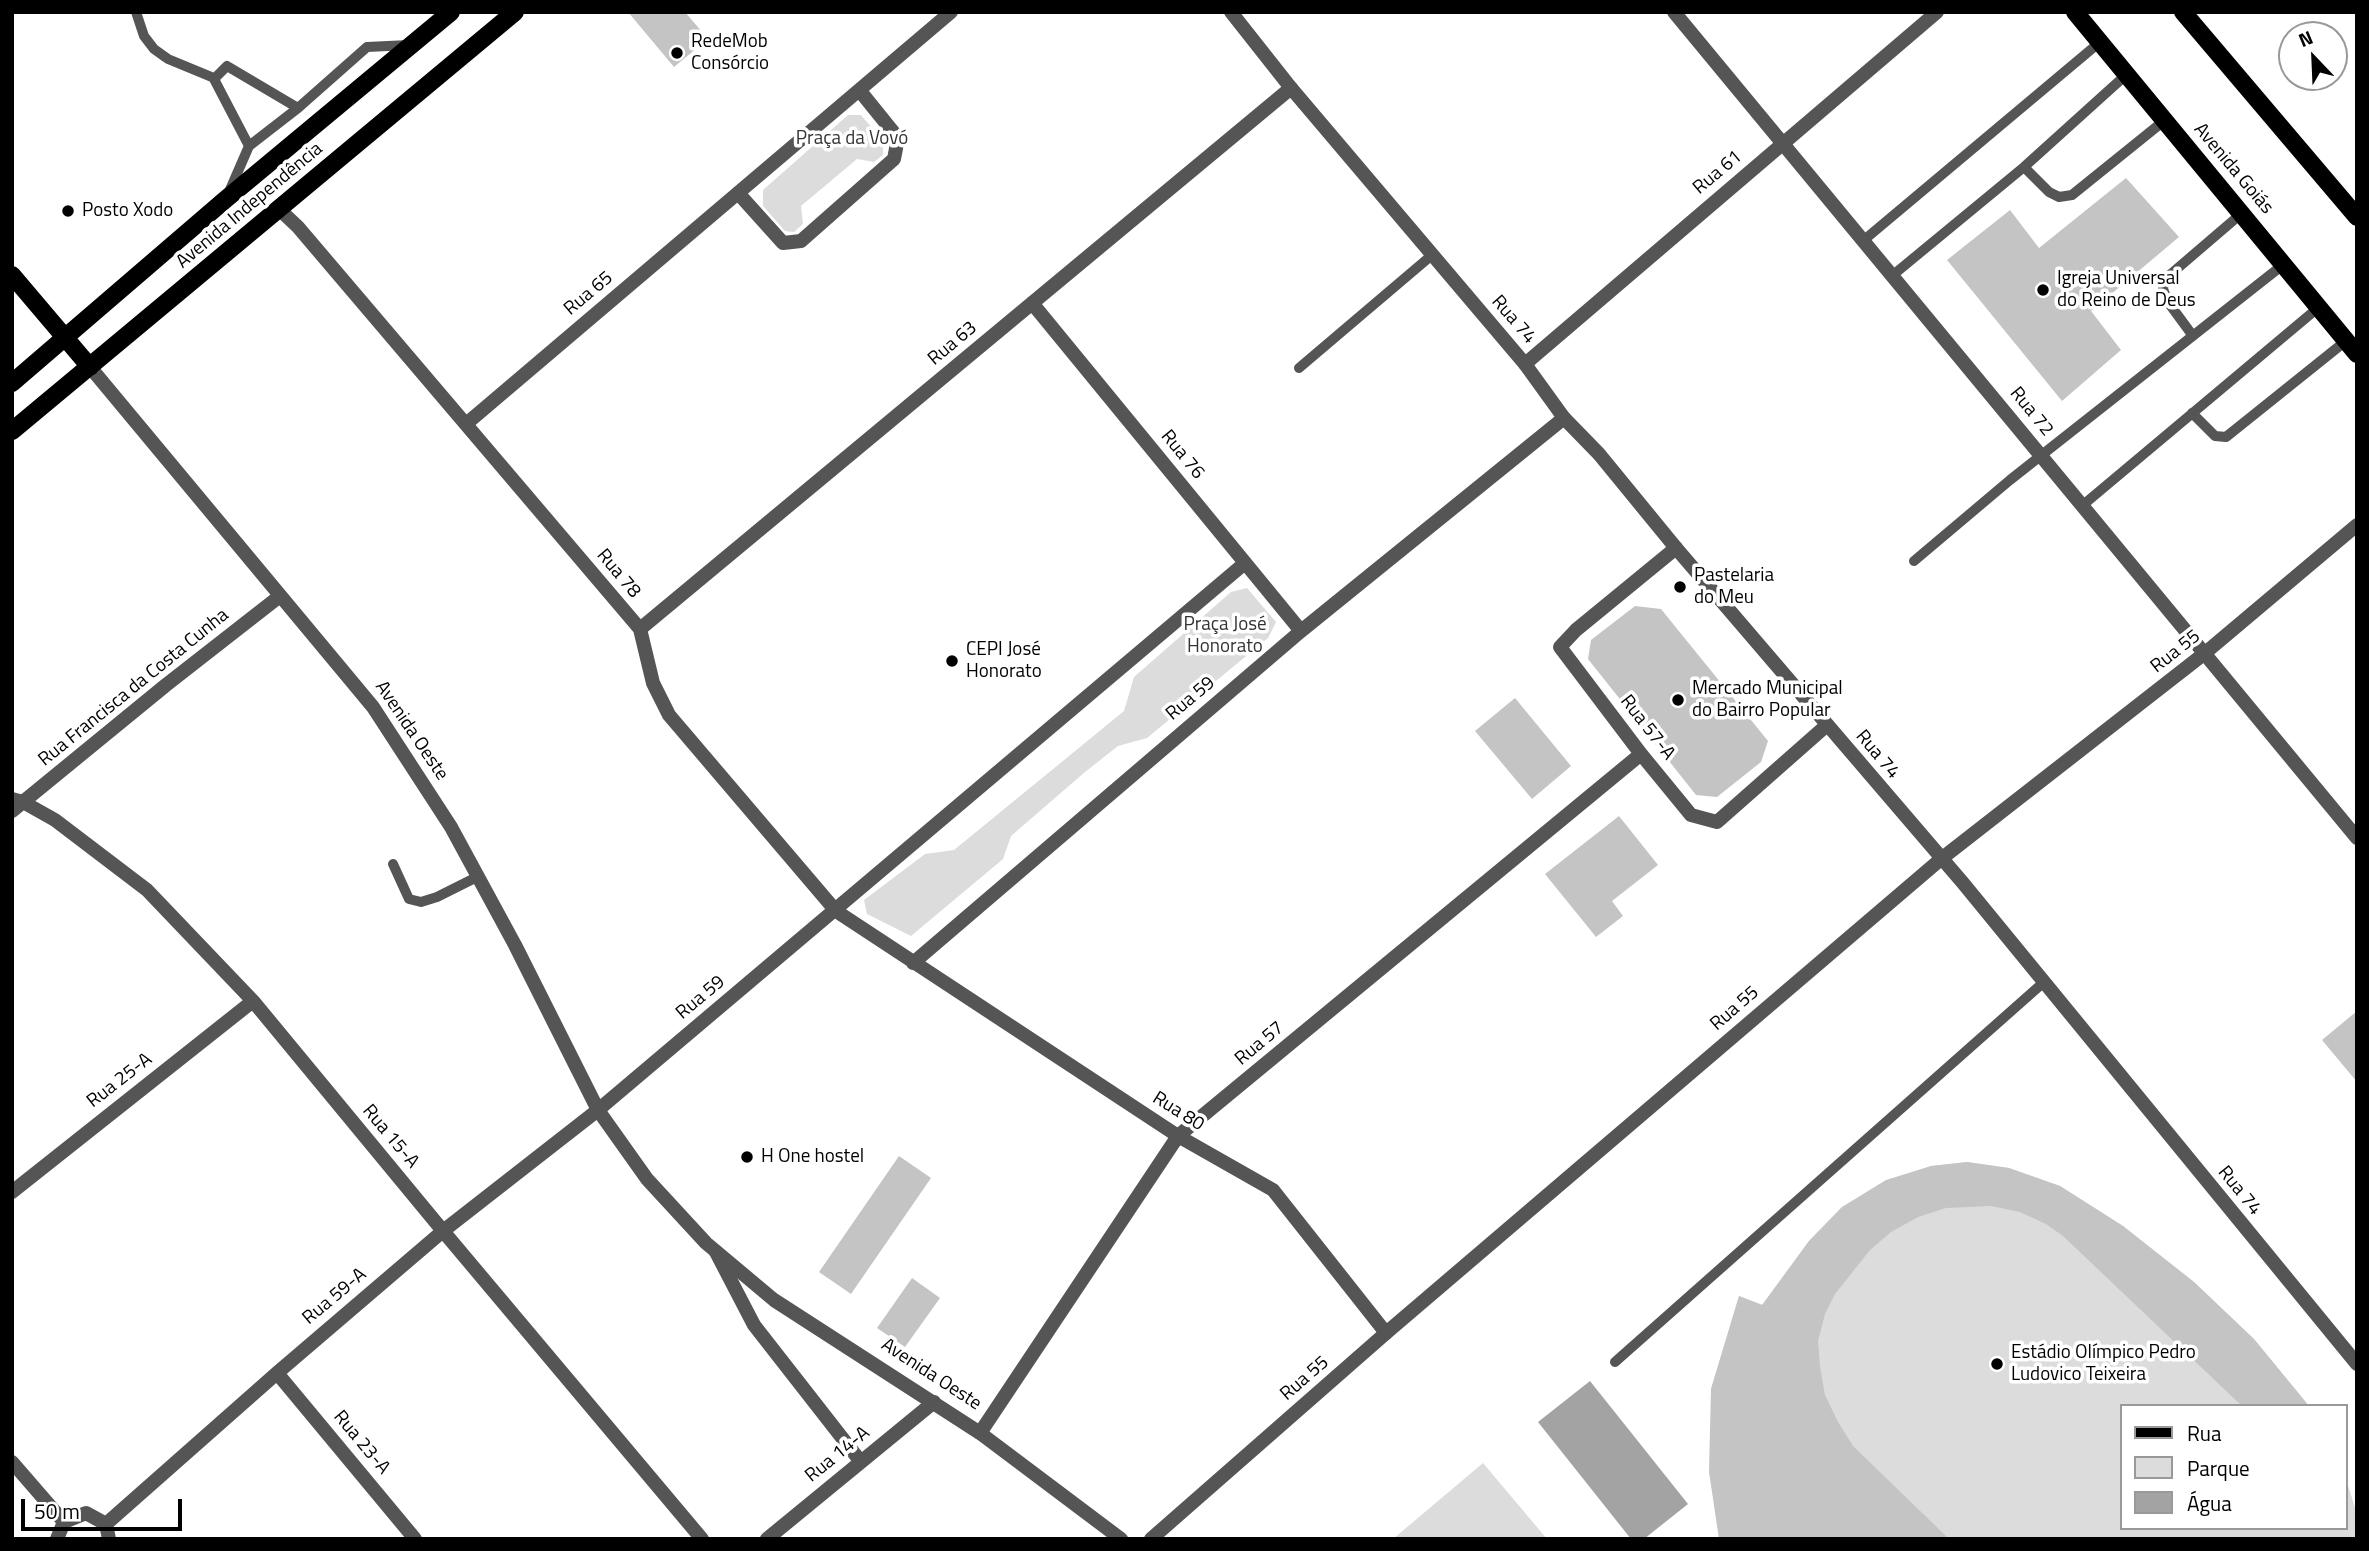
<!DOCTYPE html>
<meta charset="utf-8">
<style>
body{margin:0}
#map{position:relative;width:2369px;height:1551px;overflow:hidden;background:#fff;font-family:"Titillium Web",sans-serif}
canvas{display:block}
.frame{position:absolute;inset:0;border:14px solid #000;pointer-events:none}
.legend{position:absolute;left:2120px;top:1404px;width:228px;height:126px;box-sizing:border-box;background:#fff;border:2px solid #999;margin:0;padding:9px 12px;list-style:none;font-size:21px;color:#000}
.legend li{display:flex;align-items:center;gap:14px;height:35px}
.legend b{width:35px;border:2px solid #999}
.north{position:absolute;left:2278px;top:21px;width:70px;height:70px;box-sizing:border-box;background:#fff;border:2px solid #999;border-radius:50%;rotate:337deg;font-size:19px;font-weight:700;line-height:28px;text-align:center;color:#000}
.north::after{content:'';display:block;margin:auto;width:24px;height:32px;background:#000;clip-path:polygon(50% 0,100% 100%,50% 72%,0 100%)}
.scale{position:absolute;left:21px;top:1499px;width:161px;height:32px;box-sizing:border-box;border:4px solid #000;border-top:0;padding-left:9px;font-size:21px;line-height:24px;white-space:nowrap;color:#000;-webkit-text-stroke:5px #fff;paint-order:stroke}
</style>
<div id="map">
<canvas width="2369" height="1551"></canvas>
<div class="frame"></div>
<ul class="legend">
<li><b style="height:9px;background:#000"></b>Rua</li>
<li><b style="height:19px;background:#dcdcdc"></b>Parque</li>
<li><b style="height:19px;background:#a3a3a3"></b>Água</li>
</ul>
<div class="north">N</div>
<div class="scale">50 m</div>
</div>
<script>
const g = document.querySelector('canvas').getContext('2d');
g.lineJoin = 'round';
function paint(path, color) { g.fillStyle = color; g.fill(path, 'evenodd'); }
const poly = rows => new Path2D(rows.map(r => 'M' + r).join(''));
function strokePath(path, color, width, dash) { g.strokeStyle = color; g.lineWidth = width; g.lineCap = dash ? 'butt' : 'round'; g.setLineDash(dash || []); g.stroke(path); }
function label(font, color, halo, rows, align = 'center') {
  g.font = font + ' "Titillium Web",sans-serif'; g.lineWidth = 7; g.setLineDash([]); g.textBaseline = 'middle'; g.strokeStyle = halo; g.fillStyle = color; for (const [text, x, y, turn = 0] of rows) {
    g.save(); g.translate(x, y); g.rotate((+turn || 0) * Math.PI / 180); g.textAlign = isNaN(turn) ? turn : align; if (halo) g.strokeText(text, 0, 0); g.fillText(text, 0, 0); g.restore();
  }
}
paint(poly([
 [848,115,861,115,883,141,883,155,874,162,857,159,801,206,803,224,794,232,785,231,763,206,763,190],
 [1247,588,1276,622,1268,638,1147,738,1118,746,1085,772,1011,836,1003,859,911,936,867,914,864,900,925,854,954,850,1124,711,1134,677,1231,592],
 [1967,1162,2009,1168,2060,1186,2123,1226,2194,1282,2254,1339,2309,1406,2122,1406,2122,1528,2346,1528,2346,1479,2357,1514,2357,1539,1719,1539,1711,1389,1739,1296,1763,1305,1809,1241,1842,1207,1931,1166],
 [1483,1463,1547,1539,1393,1539]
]), '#dcdcdc');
paint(poly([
 [1590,1381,1688,1504,1644,1539,1631,1539,1538,1422]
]), '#a3a3a3');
paint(poly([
 [628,12,685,12,708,39,674,67],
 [2126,178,2179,237,2091,311,2121,350,2062,401,1947,260,2010,210,2039,248],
 [1635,606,1661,609,1768,741,1761,762,1717,797,1696,795,1588,659,1591,640],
 [1515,698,1571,766,1532,799,1475,731],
 [1619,816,1658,865,1612,901,1623,916,1596,937,1545,874],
 [2357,1011,2357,1082,2322,1040],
 [899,1156,931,1178,851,1294,819,1272],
 [1967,1162,2009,1168,2060,1186,2123,1226,2194,1282,2254,1339,2309,1406,2242,1406,2063,1236,2046,1224,2020,1212,1991,1206,1946,1208,1918,1217,1891,1232,1870,1250,1835,1294,1825,1314,1818,1341,1820,1367,1825,1395,1838,1422,1853,1446,1949,1539,1719,1539,1709,1472,1711,1389,1739,1296,1762,1305,1809,1241,1842,1207,1886,1180,1931,1166],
 [912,1278,940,1298,905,1347,877,1328]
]), '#c4c4c4');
strokePath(poly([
 [136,12,144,36,154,49,168,59,214,78],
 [249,146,214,79,227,66,298,108],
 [2024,167,2049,192,2059,197,2072,195,2165,120],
 [229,192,249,146,298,108,367,47,409,45],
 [1864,240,2100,42],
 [1893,275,2024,167,2127,74],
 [2193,336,2168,302,2163,289,2165,279,2242,213],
 [1299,368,1432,255],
 [2192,413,2215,436,2226,437,2347,340],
 [2083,505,2319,307],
 [1914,561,2010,480,2284,264],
 [393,864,409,899,421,902,437,897,477,877],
 [1615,1362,2044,982]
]), '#555', 10);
strokePath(poly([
 [1674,12,2357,838],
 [738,193,783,243,801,241,894,159,898,138,860,91],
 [279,209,298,227,640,629,653,683,669,715,836,911,1178,1136,1273,1190,1386,1333],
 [1032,303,1301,631],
 [1525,364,1937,12],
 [466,424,951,12],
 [1676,548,1576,630,1560,647,1641,754,1691,815,1717,822,1827,725],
 [640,629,1291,88],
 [12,799,23,802,55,820,147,890,253,1001,443,1231,702,1539],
 [12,811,166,685,280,596],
 [913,963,1301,631,1564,418],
 [12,1192,253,1001],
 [716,1252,754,1325,861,1462],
 [277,1373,415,1539],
 [980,1433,1178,1136,1641,754],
 [12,1462,64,1522],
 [106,1524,277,1373,443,1231,598,1110,1245,563],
 [57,1539,64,1522,86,1513,106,1524,109,1539],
 [767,1539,934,1402]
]), '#555', 14);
strokePath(poly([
 [1231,12,1291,88,1525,364,1564,418,1599,454,1676,548,1963,883,2357,1364],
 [90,367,373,707,451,827,515,945,598,1110,647,1179,706,1243,774,1300,980,1433,1121,1539],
 [1151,1539,1386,1333,1941,859,2205,653,2357,525]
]), '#555', 14);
strokePath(poly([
 [2075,12,2357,354],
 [2183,12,2357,217],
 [12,275,90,367],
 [12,383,226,199,451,12],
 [12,431,515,12]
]), '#000', 18);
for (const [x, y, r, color] of [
 [677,53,7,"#000"],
 [68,211,7,"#000"],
 [2043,290,7,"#000"],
 [1680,587,7,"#000"],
 [952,661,7,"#000"],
 [1678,700,7,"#000"],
 [747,1157,7,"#000"],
 [1997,1364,7,"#000"]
]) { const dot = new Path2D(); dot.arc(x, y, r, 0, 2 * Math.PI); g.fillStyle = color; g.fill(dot); strokePath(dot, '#fff', 2.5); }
label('19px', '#000', '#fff', [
 ["RedeMob",691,42],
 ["Consórcio",691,64],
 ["Posto Xodo",82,211],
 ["Igreja Universal",2057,279],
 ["do Reino de Deus",2057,301],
 ["Pastelaria",1694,576],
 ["do Meu",1694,598],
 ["CEPI José",966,650],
 ["Honorato",966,672],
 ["Mercado Municipal",1692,689],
 ["do Bairro Popular",1692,711],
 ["H One hostel",761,1157],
 ["Estádio Olímpico Pedro",2011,1353],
 ["Ludovico Teixeira",2011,1375]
], 'left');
label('19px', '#333', '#fff', [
 ["Praça da Vovó",852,139],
 ["Praça José",1225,625],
 ["Honorato",1225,647]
]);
label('19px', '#000', '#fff', [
 ["Avenida Goiás",2233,169,50],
 ["Rua 61",1718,173,-40],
 ["Avenida Independência",250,206,-40],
 ["Rua 65",589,294,-40],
 ["Rua 74",1513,320,49],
 ["Rua 63",953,344,-40],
 ["Rua 72",2031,412,51],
 ["Rua 76",1182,455,51],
 ["Rua 78",618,574,50],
 ["Rua 55",2176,652,-38],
 ["Rua Francisca da Costa Cunha",134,688,-39],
 ["Rua 59",1191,699,-40],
 ["Rua 57-A",1647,728,52],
 ["Avenida Oeste",411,731,56],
 ["Rua 74",1877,755,50],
 ["Rua 59",701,998,-40],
 ["Rua 55",1735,1009,-41],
 ["Rua 57",1260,1044,-40],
 ["Rua 25-A",120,1081,-38],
 ["Rua 80",1178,1112,32],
 ["Rua 15-A",390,1137,50],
 ["Rua 74",2239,1191,51],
 ["Rua 59-A",335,1297,-40],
 ["Avenida Oeste",931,1375,33],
 ["Rua 55",1305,1379,-41],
 ["Rua 23-A",361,1443,50],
 ["Rua 14-A",838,1455,-39]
]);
</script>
